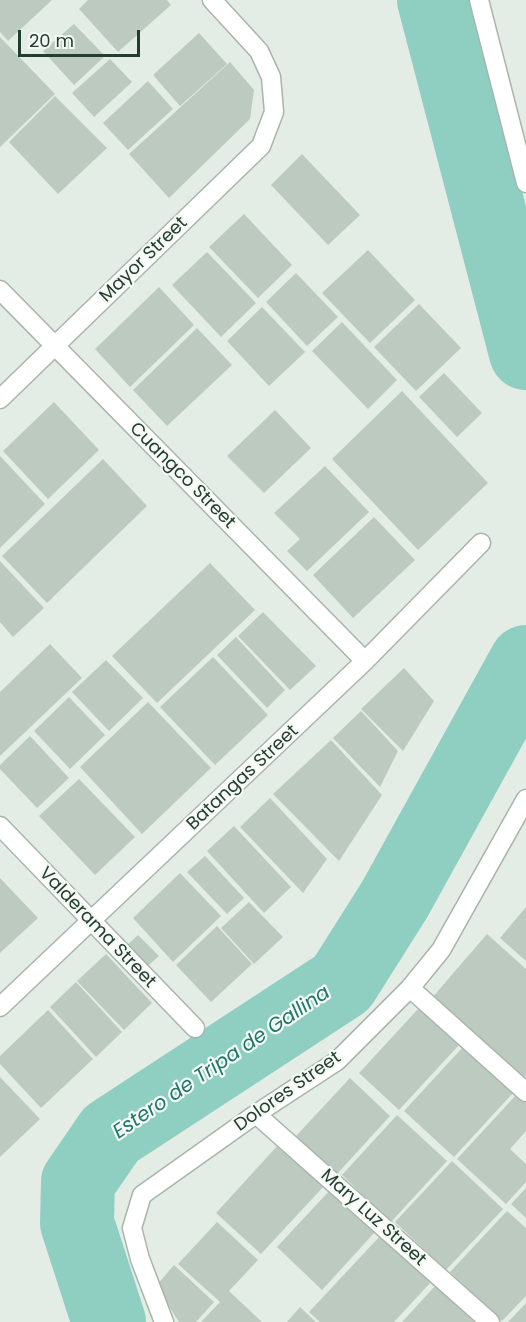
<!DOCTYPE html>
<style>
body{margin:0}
#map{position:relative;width:526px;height:1322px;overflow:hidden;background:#e4ede5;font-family:Poppins,sans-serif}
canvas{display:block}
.scale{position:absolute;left:18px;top:30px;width:122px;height:27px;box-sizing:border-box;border:3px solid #243e2d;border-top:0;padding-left:8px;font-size:18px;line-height:21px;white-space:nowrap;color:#243e2d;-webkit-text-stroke:4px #f4f9f5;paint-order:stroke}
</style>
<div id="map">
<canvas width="526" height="1322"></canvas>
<div class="scale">20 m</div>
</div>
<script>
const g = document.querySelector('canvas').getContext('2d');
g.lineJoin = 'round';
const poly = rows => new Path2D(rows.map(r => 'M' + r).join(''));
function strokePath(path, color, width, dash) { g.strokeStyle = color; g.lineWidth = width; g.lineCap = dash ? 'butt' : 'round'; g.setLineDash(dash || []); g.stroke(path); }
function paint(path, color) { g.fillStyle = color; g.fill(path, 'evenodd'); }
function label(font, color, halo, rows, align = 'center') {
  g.font = font + ' Poppins,sans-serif'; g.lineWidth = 4.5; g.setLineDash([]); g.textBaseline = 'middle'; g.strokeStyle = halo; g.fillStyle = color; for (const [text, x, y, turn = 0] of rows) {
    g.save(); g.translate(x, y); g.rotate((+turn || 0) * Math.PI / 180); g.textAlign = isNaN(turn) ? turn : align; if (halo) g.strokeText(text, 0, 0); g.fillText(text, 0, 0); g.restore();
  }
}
strokePath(poly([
 [434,0,526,353],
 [109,1322,77,1223,78,1182,111,1134,342,983,395,899,526,662]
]), '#8fcfc1', 74);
paint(poly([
 [0,0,52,0,8,41,0,32],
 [88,0,167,0,171,5,118,52,79,9],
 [74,24,105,56,74,85,43,51],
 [199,33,227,64,180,106,153,75],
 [0,37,55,94,0,147],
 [110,59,132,82,94,117,72,93],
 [230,62,254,90,250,119,169,198,129,154],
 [148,81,173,109,128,150,103,123],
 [55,96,107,148,58,194,9,142],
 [302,154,360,215,328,245,271,185],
 [244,214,292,265,258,298,209,247],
 [368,250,415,300,370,343,322,293],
 [207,252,256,303,221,337,172,285],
 [296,273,338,317,307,346,266,302],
 [159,287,194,325,130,387,95,349],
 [419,304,461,348,416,391,374,347],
 [262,307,305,352,269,386,227,341],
 [342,322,397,380,368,409,312,351],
 [197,328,232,365,167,426,133,390],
 [444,373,482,413,457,437,419,397],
 [402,391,488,483,418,550,332,459],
 [54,402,99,450,48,499,3,451],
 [275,410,311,448,264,493,227,456],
 [0,456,45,504,0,548],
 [103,459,147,506,47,603,2,556],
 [325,466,369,512,307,571,287,551,300,539,274,513],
 [374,517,415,560,353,618,313,575],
 [0,561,44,608,13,637,0,622],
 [210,563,255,610,157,703,112,656],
 [263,612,316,666,290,690,238,636],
 [236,637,285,690,267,708,217,655],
 [50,644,82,678,0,756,0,692],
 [213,657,268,715,215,765,160,707],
 [106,660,143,698,109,731,72,692],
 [404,668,434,701,403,751,361,709],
 [69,697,105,735,70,769,34,731],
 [148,702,211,768,142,834,80,767],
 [361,711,398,751,380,787,333,738],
 [30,736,69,778,37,808,0,769,0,765],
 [331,740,382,795,339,861,273,794],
 [79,779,135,837,95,875,39,816],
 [270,798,327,859,303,893,240,827],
 [234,826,291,887,264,913,207,851],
 [205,856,244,898,227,914,187,872],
 [180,873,221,916,173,962,133,918],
 [0,878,38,918,0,953],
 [249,902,283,937,254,964,221,928],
 [526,907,526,961,500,938],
 [217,926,252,964,211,1002,176,965],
 [487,934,526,969,526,1075,523,1079,431,999],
 [138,935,159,956,142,971,122,950],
 [106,954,152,1003,124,1030,77,981],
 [76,982,122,1032,96,1057,50,1007],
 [419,1008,459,1045,399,1110,359,1073],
 [48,1010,93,1059,41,1108,0,1064,0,1056],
 [463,1047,513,1093,454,1157,404,1111],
 [0,1077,40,1119,0,1157],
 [350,1078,390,1116,337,1174,296,1136],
 [517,1094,526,1102,526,1131,510,1149,526,1164,526,1182,506,1204,457,1159],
 [397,1115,447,1161,391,1222,342,1175],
 [279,1144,324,1186,261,1254,216,1213],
 [452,1161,503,1209,446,1270,395,1222],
 [526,1188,526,1218,511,1204],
 [330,1190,375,1232,322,1290,277,1247],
 [507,1211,526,1228,526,1296,502,1321,450,1272],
 [217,1222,258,1260,229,1291,262,1322,201,1322,220,1302,178,1264],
 [381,1235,431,1282,394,1322,320,1322,309,1312],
 [174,1265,214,1302,196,1322,179,1322,156,1286],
 [435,1286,474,1322,402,1322],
 [526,1303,526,1322,508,1322],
 [300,1307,316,1322,287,1322]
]), '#bccac0');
const minor = poly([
 [479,0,526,183],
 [0,290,365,661],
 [0,399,261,146,274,112,271,77,259,51,212,0],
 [0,826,195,1028],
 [410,988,526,1092],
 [0,1007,365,661,481,543],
 [256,1114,490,1322],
 [164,1322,140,1259,132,1228,142,1195,256,1114,337,1061,410,988,441,950,526,799]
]);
strokePath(minor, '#a7b5aa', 21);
strokePath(minor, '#fff', 18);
label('18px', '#243e2d', '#f4f9f5', [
 ["Mayor Street",144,260,-44],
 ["Cuangco Street",182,476,45],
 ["Batangas Street",243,778,-43],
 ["Valderama Street",97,928,46],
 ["Dolores Street",288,1092,-35],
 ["Mary Luz Street",373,1218,42]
]);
label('italic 20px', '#207766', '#f4f9f5', [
 ["Estero de Tripa de Gallina",222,1063,-34]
]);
</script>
